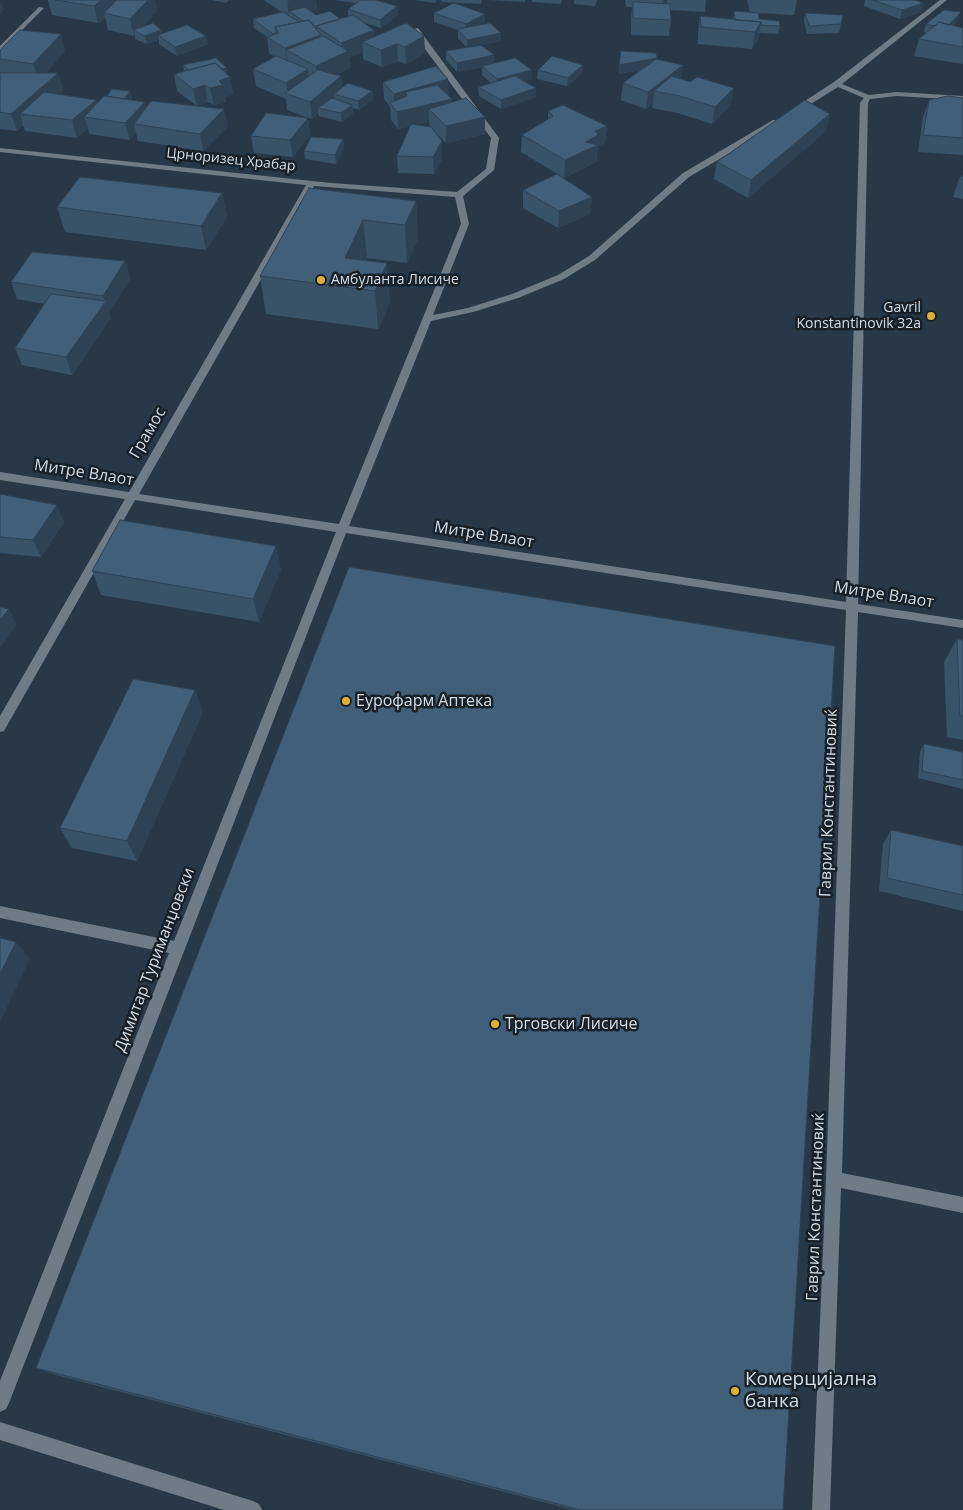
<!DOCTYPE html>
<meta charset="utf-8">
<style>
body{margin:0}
canvas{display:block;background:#273949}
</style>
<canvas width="963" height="1510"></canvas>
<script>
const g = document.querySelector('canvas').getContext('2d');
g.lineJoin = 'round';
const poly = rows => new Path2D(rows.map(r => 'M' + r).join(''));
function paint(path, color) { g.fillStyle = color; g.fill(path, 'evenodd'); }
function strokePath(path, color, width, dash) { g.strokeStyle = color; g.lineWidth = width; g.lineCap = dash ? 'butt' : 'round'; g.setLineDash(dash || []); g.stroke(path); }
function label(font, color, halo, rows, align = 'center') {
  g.font = font + ' "Open Sans",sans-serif'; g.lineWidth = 5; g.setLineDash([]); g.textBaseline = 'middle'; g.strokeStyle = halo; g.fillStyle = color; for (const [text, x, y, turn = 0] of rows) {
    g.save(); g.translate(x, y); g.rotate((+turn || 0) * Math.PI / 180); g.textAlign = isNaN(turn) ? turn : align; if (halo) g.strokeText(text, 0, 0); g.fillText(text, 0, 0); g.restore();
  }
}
paint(poly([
 [940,0,947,0,842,84,869,95,897,92,963,96,963,100,897,96,870,99,868,103,858,604,963,620,963,628,858,612,842,1173,963,1197,963,1213,841,1188,830,1510,812,1510,826,1179,846,610,346,533,9,1403,6,1409,0,1412,0,1381,169,953,0,918,0,906,174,941,336,532,135,500,4,731,0,732,0,716,125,499,0,480,0,472,129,492,306,185,0,152,0,148,331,183,457,192,486,169,491,138,411,30,418,28,499,138,494,170,463,196,469,224,433,315,468,308,512,294,558,275,589,256,683,173,773,120,779,120,779,124,689,177,595,260,564,279,518,298,473,312,431,321,349,526,846,602,860,103,864,98,838,87,798,112,791,110,834,82,940,0],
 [314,186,455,197,461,224,339,524,139,494,314,186],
 [39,7,44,8,0,52,0,46,39,7],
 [0,1422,253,1501,259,1504,262,1510,224,1510,0,1440,0,1422]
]), '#6e7c88');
paint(poly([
 [48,0,155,0,157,11,142,27,162,34,208,44,177,56,159,44,159,40,147,44,135,39,135,35,134,36,108,30,105,17,98,23,52,15],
 [212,0,229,0,226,3],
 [265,0,316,0,317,9,311,11,316,15,340,19,348,17,348,9,356,3,333,0,377,0,397,6,398,15,381,28,362,22,374,37,424,36,425,53,406,64,398,61,382,67,363,59,363,52,349,57,350,68,336,75,341,76,342,88,372,91,373,100,359,110,353,108,353,113,342,122,319,116,318,113,312,119,287,110,286,99,256,86,253,69,275,57,269,53,267,37,254,28,253,19,282,12,265,1],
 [414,0,437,0,435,3],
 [441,0,482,0,481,4,442,2],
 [489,0,525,0,525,2],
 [532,0,562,0,561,4,532,2],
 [574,0,597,0,595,6,574,4],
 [625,0,664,0,663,4,667,4,667,0,706,0,705,12,671,10,671,20,669,36,631,35,631,19,632,7,626,7],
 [747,0,797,0,794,15,758,13,759,19,780,26,778,34,759,33,758,39,752,49,698,44,698,33,700,16,733,20,734,11,750,12],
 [865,0,914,0,924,3,921,12,900,19,864,6],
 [434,13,485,14,485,22,481,24,501,33,501,41,481,45,494,63,532,70,532,79,524,81,536,88,536,97,501,109,479,96,478,87,491,83,482,75,482,67,457,72,446,60,446,51,467,48,458,38,458,30,434,22],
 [805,13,841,24,839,33,807,34,804,21],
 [958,20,953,26,963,28,963,64,914,56,919,39,926,33,924,32,926,24],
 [0,50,65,51,45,73,58,73,63,90,59,94,96,100,97,103,107,96,130,91,132,100,147,107,228,126,203,151,138,141,136,133,130,140,89,134,88,128,77,138,25,131,23,125,17,131,0,129],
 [657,59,683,65,681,79,731,105,712,124,678,113,652,108,653,103,646,109,621,100,623,83,641,70,618,74],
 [183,65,228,75,233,94,225,97,226,102,214,105,208,102,197,106,177,91,174,74,184,71],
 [583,65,582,73,567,86,537,79,538,70],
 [383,82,449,96,452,103,485,134,446,143,432,129,442,159,434,174,398,173,397,156,411,126,398,129,391,120,390,106,384,99],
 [429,122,430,127,415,125],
 [963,98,963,155,918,152,923,117,929,100],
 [548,111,607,126,605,143,598,146,596,162,564,178,521,152,522,135,548,119],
 [308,118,310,135,293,157,254,153,251,136],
 [826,131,748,198,714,179,717,162],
 [343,139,344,148,336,164,305,159,304,151],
 [963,175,963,199,953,197,959,179],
 [309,188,416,201,418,239,407,263,367,258,366,261,390,302,378,329,266,314,260,276],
 [523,190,592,197,590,214,558,228,523,208],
 [222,193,227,217,206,250,65,232,57,207],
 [125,261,130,279,109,312,111,318,72,375,22,365,15,348,45,304,17,299,11,282],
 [0,494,64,522,41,557,0,553],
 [281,569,259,622,101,595,92,571],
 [957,639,963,640,963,740,947,737,944,662],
 [203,712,137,861,72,848,60,828],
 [924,744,963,752,963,789,918,778,920,752],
 [891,830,963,846,963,911,879,891,883,844],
 [36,1368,783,1510,574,1510,56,1375]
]), '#385268');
paint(poly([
 [101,0,124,0,104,13,105,17,98,23,94,6],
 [148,0,155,0,157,11,138,32,133,30,135,35,134,36,130,19],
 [291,0,316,0,317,9,295,16,289,11,289,18,287,1],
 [1,2,4,10,0,14,0,3],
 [924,3,921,12,900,19,902,10],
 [397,6,398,15,381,28,380,20],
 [961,12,958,20,944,37,946,28],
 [485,14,485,22,466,32,466,24],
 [761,22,758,39,752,49,755,32],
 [317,28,317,36,321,35,323,51,286,50,288,64,287,64,285,48,314,29],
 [161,30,163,38,158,35,159,40,147,44,145,36],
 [374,30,375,47,362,42,363,52,349,57,350,68,318,83,316,66,342,54,341,43],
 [501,33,501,41,467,48,467,40],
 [61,34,65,51,39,81,33,64],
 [206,36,208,44,177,56,175,47],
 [424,36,425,53,406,64,405,47],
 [397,44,398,61,382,67,381,50],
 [494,55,494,64,457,72,457,63],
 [657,58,656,67,618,74,619,65],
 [583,65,582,73,567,86,568,78],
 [683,65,680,82,654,91,653,103,646,109,648,92],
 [227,68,228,77,196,76],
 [308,69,310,86,288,94,286,83],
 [532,70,532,79,497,88,497,79],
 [58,73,63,90,34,115,20,114,23,125,17,131,11,114],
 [341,76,343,93,334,94,335,99,318,108,318,113,312,119,310,102],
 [230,77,233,94,225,97,226,102,214,105,210,88,219,81],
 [448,79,449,96,407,96,406,92,407,108,394,108,394,94],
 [205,85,208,102,197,106,193,89],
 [536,88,536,97,501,109,501,100],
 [734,88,731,105,712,124,715,107],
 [130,91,132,100,120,103],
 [372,91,373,100,359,110,358,101],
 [452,99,452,116,429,109,429,122,398,129,397,112],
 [96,100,101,117,84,117,88,128,77,138,72,120],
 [145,102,149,119,134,124,136,133,130,140,125,123],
 [352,105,353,113,342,122,341,113],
 [224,109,228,126,203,151,200,134],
 [830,114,826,131,748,198,751,180],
 [485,117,485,134,446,143,446,126],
 [308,118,310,135,293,157,290,140],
 [607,126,605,143,598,146,596,162,564,178,565,160,586,142,595,131],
 [343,139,344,148,336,164,335,155],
 [442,141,442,159,434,174,433,157],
 [222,193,227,217,206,250,201,226],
 [592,197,590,214,558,228,559,211],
 [416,201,418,239,407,263,405,225],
 [363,220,367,258,353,288,345,258],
 [125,261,130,279,109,312,111,318,72,375,66,357,105,302,103,296],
 [387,263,390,302,378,329,375,291],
 [57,505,64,522,41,557,33,540],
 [276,546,281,569,259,622,253,599],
 [9,609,17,625,0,648,0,620],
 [195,690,203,712,137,861,127,841],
 [16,942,30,959,0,1022,0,974]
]), '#2e4255');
const building = poly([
 [55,0,101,0,94,6,55,0],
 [117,0,148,0,130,19,104,13,117,0],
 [361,0,375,0,397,6,380,20,348,9,361,0],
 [873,0,914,0,924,3,902,10,873,0],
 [633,2,670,4,671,20,633,18,633,2],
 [454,3,485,14,466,24,434,13,454,3],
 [305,7,316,15,330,11,340,19,316,26,317,28,316,28,309,20,303,21,289,11,305,7],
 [944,10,961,12,949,25,939,22,935,26,926,24,944,10],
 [734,11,758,13,759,19,779,21,780,26,761,25,761,22,735,20,734,11],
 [283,12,299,22,275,27,276,33,273,34,253,19,283,12],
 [805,13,843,15,841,24,809,26,805,13],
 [353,15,374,30,341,43,316,26,353,15],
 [700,16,761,22,755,32,701,27,700,16],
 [309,20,321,35,285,48,267,37,279,33,275,27,309,20],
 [939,22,963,28,963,47,919,39,939,22],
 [153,23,161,30,145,36,133,30,153,23],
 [406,23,424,36,405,47,397,44,381,50,362,42,406,23],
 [490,23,501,33,467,40,458,29,490,23],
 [187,25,206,36,175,47,158,35,187,25],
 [20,30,61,34,33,64,0,59,0,50,20,30],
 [323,36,348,51,316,66,286,50,323,36],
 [481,45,494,55,457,63,446,51,481,45],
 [621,51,656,53,657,58,619,65,621,51],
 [276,56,308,69,286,83,253,69,276,56],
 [552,56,583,65,568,78,538,70,552,56],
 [216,58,227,68,222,69,215,63,189,70,183,65,216,58],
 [515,58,532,70,497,79,482,66,515,58],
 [656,59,683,65,648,92,623,83,656,59],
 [215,63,230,77,219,81,223,85,210,88,205,85,193,89,174,74,215,63],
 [436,66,448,79,394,94,383,82,436,66],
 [318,70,341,76,310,102,285,93,318,70],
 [0,73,58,73,11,114,0,112,0,73],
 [515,76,536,88,501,100,478,87,515,76],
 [672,76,690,82,697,77,734,88,715,107,680,96,654,91,672,76],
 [348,83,372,91,358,101,334,94,348,83],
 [437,85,452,99,397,112,390,103,407,96,406,92,437,85],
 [112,89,130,91,124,99,107,96,112,89],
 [44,92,96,100,72,120,20,114,44,92],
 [104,96,145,102,125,123,84,117,104,96],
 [948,96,963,98,963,138,923,135,929,100,948,96],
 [332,98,352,105,341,113,318,108,332,98],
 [466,98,485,117,446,126,429,109,466,98],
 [805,100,830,114,751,180,717,162,805,100],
 [151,101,224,109,200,134,134,124,151,101],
 [563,105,607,126,595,131,598,135,586,142,598,145,565,160,522,135,553,116,548,111,563,105],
 [266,113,308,118,290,140,251,136,266,113],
 [411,124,431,127,442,141,433,157,397,156,411,124],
 [311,137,343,139,335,155,304,151,311,137],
 [557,174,592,197,559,211,523,190,557,174],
 [963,175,963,180,959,179,963,175],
 [80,177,222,193,201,226,57,207,80,177],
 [309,188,416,201,405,225,363,220,345,258,387,263,375,291,260,276,309,188],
 [32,252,125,261,103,296,11,282,32,252],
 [51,294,106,301,66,357,15,348,51,294],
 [0,494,57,505,33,540,0,537,0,494],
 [120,520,276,546,253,599,92,571,120,520],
 [349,567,835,646,783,1510,581,1510,36,1368,349,567],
 [0,607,9,609,0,620,0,607],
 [957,639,963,640,963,716,960,716,957,639],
 [133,679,195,690,127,841,60,828,133,679],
 [924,744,963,752,963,780,922,771,924,744],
 [891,830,963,846,963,895,887,878,891,830],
 [0,938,16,942,0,974,0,938]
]);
paint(building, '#415f79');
strokePath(building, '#2e4255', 1);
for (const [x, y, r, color] of [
 [321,280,5,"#e0b034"],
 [931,316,5,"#e0b034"],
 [346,701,5,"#e0b034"],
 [495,1024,5,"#e0b034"],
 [735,1391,5,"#e0b034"]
]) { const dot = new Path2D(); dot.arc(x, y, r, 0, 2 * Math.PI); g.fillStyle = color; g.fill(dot); strokePath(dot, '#172027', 2); }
label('14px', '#d2dde7', '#172027', [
 ["Црноризец Храбар",231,160,6]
]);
label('14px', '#d2dde7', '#172027', [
 ["Амбуланта Лисиче",331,280],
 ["Gavril",921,308,"right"],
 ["Konstantinovik 32a",921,324,"right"]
], 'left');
label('16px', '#d2dde7', '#172027', [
 ["Грамос",148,433,-60],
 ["Митре Влаот",84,473,9],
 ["Митре Влаот",484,535,9],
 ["Митре Влаот",884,595,9],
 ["Гаврил Константиновиќ",829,803,-88],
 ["Димитар Туриманџовски",155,960,-69],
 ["Гаврил Константиновиќ",816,1207,-88]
]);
label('16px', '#d2dde7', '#172027', [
 ["Еурофарм Аптека",356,701],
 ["Трговски Лисиче",505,1024]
], 'left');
label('19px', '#d2dde7', '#172027', [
 ["Комерцијална",745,1380],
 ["банка",745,1402]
], 'left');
</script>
